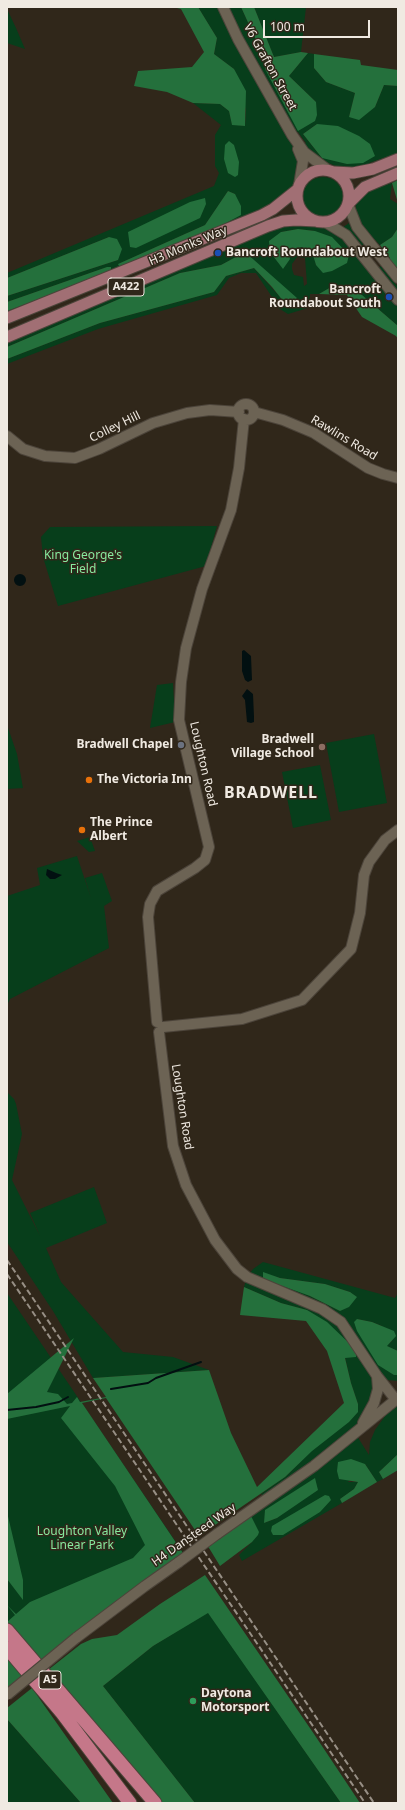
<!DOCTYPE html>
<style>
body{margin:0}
#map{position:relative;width:405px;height:1810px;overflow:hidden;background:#30271a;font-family:"Noto Sans",sans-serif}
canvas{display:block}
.frame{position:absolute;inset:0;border:8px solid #f0eae2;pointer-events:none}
.scale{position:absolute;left:263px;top:20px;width:107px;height:18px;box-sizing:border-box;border:2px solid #f0eae2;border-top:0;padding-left:5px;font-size:12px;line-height:14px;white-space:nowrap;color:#f0eae2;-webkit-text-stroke:3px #30271a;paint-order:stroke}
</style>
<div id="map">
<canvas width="405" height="1810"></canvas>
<div class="frame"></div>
<div class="scale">100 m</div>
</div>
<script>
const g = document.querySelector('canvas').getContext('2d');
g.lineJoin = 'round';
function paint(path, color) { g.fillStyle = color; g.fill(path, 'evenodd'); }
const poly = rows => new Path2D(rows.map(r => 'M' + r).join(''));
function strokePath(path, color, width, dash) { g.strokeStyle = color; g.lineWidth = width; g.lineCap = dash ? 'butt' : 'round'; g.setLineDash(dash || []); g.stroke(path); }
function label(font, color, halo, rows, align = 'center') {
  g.font = font + ' "Noto Sans",sans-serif'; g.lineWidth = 3; g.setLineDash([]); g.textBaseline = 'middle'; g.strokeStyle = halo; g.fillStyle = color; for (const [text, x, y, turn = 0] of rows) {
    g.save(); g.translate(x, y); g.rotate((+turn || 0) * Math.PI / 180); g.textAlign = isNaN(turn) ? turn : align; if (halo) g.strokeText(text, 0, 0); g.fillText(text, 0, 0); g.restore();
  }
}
paint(poly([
 [198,7,241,7,256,40,264,52,265,69,316,102,289,76,308,53,314,54,314,68,326,82,355,93,349,117,375,107,384,85,398,86,398,153,369,163,369,166,354,169,338,167,317,158,304,144,306,143,298,132,292,135,303,161,299,185,273,209,7,314,7,311,107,267,7,302,7,296,118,260,109,237,7,278,7,273,214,186,219,173,215,166,215,135,221,125,193,103,220,104,229,111,232,124,245,126,246,110,234,69,214,54,217,38],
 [317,124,322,158,303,134],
 [228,191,235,194,213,230,118,264,205,225],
 [254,7,306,7,301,52,274,57],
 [7,9,16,28,25,49,7,43],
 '303 197a20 20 0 1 1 40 0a20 20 0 1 1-40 0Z',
 [392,183,390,199,398,204,398,228,392,237,380,245,374,239,371,239,360,224,356,215,356,203,368,191],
 [296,220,333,226,398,300,398,326,362,295,331,287,319,294,310,294,308,308,288,314,275,306,272,297,256,273,241,273,229,278,217,295,98,329,7,364,7,359,100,323,214,292,226,276,254,268,288,306,245,252,221,265,180,273,7,347,7,343,15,338],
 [298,229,315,231,316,265,314,255,302,247,287,250,281,232],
 [297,257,305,258,307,284,304,286,303,277,294,275,292,269,292,264],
 [349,223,353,231,364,244,360,247,342,228],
 [381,266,398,287,398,295,377,269],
 [217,526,206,566,58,606,43,557,41,537,50,527],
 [173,683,175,722,150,728,157,685],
 [7,725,17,754,23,788,7,789],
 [374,734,387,803,339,812,326,743],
 [320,765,331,820,293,828,282,772],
 [90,837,95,851,89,852,77,841],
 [77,856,91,898,85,878,102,873,112,901,104,906,109,948,10,999,7,1005,7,896,40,885,37,868],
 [7,1092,14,1099,16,1104,22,1134,12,1180,40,1236,30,1213,94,1187,107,1223,46,1248,61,1282,123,1352,173,1357,209,1370,93,1378,53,1311,7,1242],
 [263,1262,395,1298,398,1293,398,1351,386,1346,392,1341,382,1326,372,1322,357,1319,394,1375,398,1375,398,1381,387,1380,378,1370,360,1341,342,1323,373,1381,374,1387,368,1412,356,1427,302,1470,264,1496,261,1494,285,1477,358,1404,351,1383,345,1357,307,1310,281,1303,244,1287,247,1277,253,1269],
 [263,1273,280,1278,325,1284,350,1292,356,1297,340,1311],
 [7,1293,186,1557,7,1625],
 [398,1398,398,1454,379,1472,383,1479,377,1482,365,1464,348,1482,358,1482,354,1489,340,1499,342,1503,242,1561,239,1555,252,1542,249,1512,355,1433,369,1455,370,1442,375,1430],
 [315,1479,277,1518,264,1523,298,1490],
 [208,1612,233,1648,341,1803,195,1803,103,1686,153,1646],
 [7,1719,50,1768,81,1803,7,1803]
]), '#073e1b');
paint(poly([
 [173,7,198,7,217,38,214,54,234,69,246,91,245,126,232,125,229,111,220,104,193,103,167,92,134,86,138,71,192,67,204,52,181,9],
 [241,7,254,7,274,57,301,52,308,53,289,76,316,102,317,115,315,121,298,131,265,69,264,51,256,40],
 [314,54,360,60,361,65,398,70,398,86,384,85,375,107,359,120,349,117,355,93,326,82,314,68],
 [317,124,338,126,359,136,370,144,375,156,363,163,347,164,322,158,303,134],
 [229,141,234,145,239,162,238,175,235,177,228,173,224,159,225,145],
 [398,180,398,203,392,183],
 [228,191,235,194,241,206,241,215,213,230,120,268,118,264,205,225],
 [205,198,206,204,200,218,136,248,130,247,128,232,190,202],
 [398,228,398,270,387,260,390,258,380,245,392,237],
 [298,229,315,231,332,237,349,255,347,263,332,271,323,273,316,265,313,255,302,247,287,250,290,259,283,269,270,252,269,241,281,232],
 [109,237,117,239,122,249,118,260,7,296,7,278],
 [245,252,297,298,288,307,272,287,254,268,226,276,214,292,100,323,7,359,7,347,180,273,221,265],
 [107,267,111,267,111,272,7,311,7,302],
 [346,285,362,295,398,326,398,339,396,336,362,317,347,295,319,294,331,287],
 [263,1272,280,1278,325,1284,350,1292,357,1297,349,1307,340,1311,310,1296,263,1279],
 [244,1287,281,1303,307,1310,327,1322,352,1346,356,1353,356,1357,345,1358,351,1383,358,1404,358,1412,349,1422,312,1451,285,1477,199,1536,106,1398,82,1403,183,1553,44,1664,7,1625,7,1622,15,1615,7,1605,16,1614,30,1602,133,1558,145,1545,115,1486,61,1418,70,1406,7,1419,7,1394,74,1338,47,1392,58,1394,67,1404,72,1403,77,1397,80,1402,106,1397,93,1378,209,1370,231,1433,257,1487,344,1403,327,1351,306,1321,240,1315],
 [357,1319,372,1322,394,1331,396,1336,387,1346,398,1351,398,1375,394,1375,378,1365,357,1331,354,1322],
 [398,1454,398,1470,383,1479,379,1472],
 [351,1459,365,1464,377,1482,342,1503,340,1499,354,1489,358,1482,339,1479,337,1471,338,1462],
 [315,1478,318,1490,277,1518,264,1523,265,1510],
 [325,1495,329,1496,331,1500,320,1512,283,1535,273,1535,271,1531,272,1526],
 [7,1512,23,1580,23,1600,7,1579],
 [249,1512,259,1532,258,1535,252,1542,220,1566,206,1543],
 [205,1575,314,1734,360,1803,341,1803,208,1613,153,1646,103,1686,195,1803,162,1803,48,1670,81,1644,92,1639,117,1635,160,1604],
 [7,1657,27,1677,7,1694],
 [32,1688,94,1776,113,1803,81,1803,7,1719,7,1708]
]), '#24703c');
paint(poly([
 '14 580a6 6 0 1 1 12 0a6 6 0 1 1-12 0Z',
 [244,650,251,656,252,680,248,682,245,680,242,671,242,651],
 [247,689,253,694,254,717,254,722,251,723,247,722,245,700,242,696],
 [47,869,56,873,62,875,55,879,50,879,46,875]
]), '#021011');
strokePath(poly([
 [111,1389,148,1383,156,1378,201,1362],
 [7,1410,36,1407,59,1402,68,1397]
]), '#021011', 2);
const secondary = poly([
 [223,7,238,39,292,135,304,152,328,170],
 [298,149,303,161,299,185],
 [348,204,357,227,398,278],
 [325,222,346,235,398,300],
 '238 412a8 8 0 1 1 16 0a8 8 0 1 1-16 0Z',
 [254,412,283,420,314,433,368,468,383,474,398,478],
 [7,436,23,449,45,456,75,458,99,449,153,423,187,413,210,410,239,412],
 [157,1022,148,917,150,904,157,891,195,868,205,860,209,847,179,720,181,682,186,648,202,589,231,510,239,468,244,419],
 [163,1027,242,1019,302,1000,351,949,360,913,364,875,369,862,385,840,398,830],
 [159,1032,173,1146,186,1185,215,1240,237,1269,247,1277,322,1309,341,1322,377,1376,396,1400],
 [363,1423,374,1403,378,1389,377,1376],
 [217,1534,314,1466,398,1398],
 [76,1638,145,1586,179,1562]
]);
const primary = poly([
 '297 196a26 26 0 1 1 52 0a26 26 0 1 1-52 0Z',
 [334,172,353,173,373,169,398,159],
 [349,203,365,187,398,173],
 [7,318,262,215,273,209,298,189],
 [7,337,268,226,283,221,296,220,316,221]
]);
const highway = poly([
 [7,1630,155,1803],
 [7,1648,62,1713,130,1803]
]);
strokePath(secondary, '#4c443a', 12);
strokePath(primary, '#4c443a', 13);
strokePath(highway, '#4c443a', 15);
strokePath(secondary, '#6c6354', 10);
strokePath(primary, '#a16f74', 11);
strokePath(highway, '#c57789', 13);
strokePath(poly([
 [7,1260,374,1803],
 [7,1274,365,1803]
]), '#978f85', 2, [6, 3]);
const secondaryBridge = poly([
 [179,1562,217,1534],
 [7,1695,76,1638]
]);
strokePath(secondaryBridge, '#4c443a', 12, []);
strokePath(secondaryBridge, '#6c6354', 10);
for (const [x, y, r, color] of [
 [218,253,4,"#1a4fb4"],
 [389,297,4,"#1a4fb4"],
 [181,745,4,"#6b7280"],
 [322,747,4,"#8d6e63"],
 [89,780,4,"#e8710a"],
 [82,830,4,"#e8710a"],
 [193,1701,4,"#2e9e5b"]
]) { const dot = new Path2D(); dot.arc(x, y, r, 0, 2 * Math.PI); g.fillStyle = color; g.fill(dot); strokePath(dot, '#30271a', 1.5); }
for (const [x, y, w] of [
 [126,287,36],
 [50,1680,22]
]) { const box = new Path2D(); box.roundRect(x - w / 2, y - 9, w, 18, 3); g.fillStyle = '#30271a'; g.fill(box); strokePath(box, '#f0eae2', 1); }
label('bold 11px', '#f0eae2', null, [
 ["A422",126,287],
 ["A5",50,1680]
]);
label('12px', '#f0eae2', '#30271a', [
 ["V6 Grafton Street",270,67,61],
 ["H3 Monks Way",188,246,-23],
 ["Colley Hill",115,427,-26],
 ["Rawlins Road",344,438,31],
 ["Loughton Road",203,764,77],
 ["Loughton Road",182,1107,81],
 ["H4 Dansteed Way",194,1535,-35]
]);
label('bold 12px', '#f0eae2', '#30271a', [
 ["Bancroft Roundabout West",226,253],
 ["Bancroft",381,290,"right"],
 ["Roundabout South",381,304,"right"],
 ["Bradwell",314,740,"right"],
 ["Village School",314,754,"right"],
 ["Bradwell Chapel",173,745,"right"],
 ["The Victoria Inn",97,780],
 ["The Prince",90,823],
 ["Albert",90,837],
 ["Daytona",201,1694],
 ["Motorsport",201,1708]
], 'left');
label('12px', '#87ea9e', '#30271a', [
 ["King George's",83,556],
 ["Field",83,570],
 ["Loughton Valley",82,1532],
 ["Linear Park",82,1546]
]);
g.letterSpacing = '1px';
label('bold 16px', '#f0eae2', '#30271a', [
 ["BRADWELL",271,793]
]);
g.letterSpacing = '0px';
</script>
